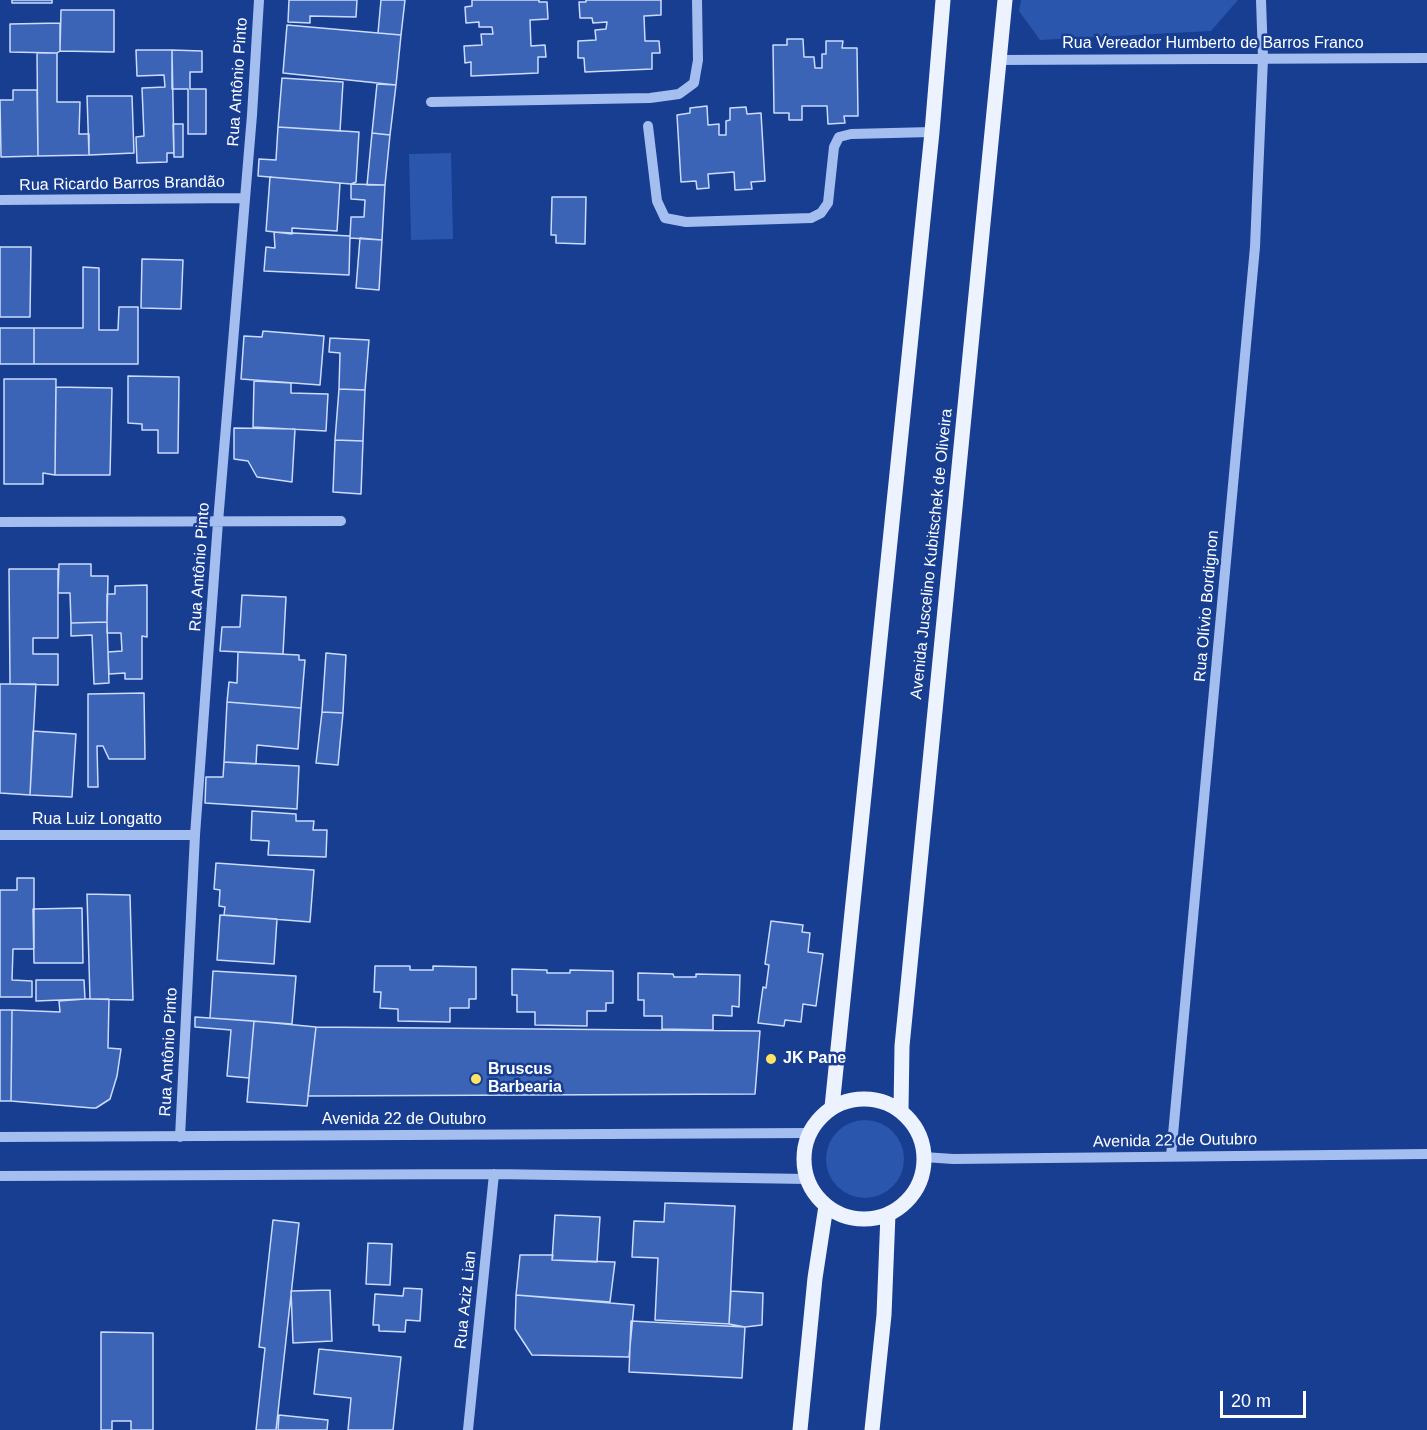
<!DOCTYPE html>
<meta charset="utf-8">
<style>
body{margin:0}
#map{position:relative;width:1427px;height:1430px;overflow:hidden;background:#173e90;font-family:Arial,sans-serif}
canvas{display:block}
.scale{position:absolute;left:1220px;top:1391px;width:86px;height:27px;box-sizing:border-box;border:3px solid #fff;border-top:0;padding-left:8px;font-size:18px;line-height:21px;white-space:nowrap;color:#fff;-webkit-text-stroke:4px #173e90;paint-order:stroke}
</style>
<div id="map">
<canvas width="1427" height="1430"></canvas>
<div class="scale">20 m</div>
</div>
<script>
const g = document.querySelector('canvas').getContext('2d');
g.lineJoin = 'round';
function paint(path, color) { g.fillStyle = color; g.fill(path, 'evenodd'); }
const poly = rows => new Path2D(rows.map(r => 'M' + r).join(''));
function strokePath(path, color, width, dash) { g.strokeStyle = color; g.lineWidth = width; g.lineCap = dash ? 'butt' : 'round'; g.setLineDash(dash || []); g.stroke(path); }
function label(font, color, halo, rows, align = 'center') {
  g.font = font + ' Arial,sans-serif'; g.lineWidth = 5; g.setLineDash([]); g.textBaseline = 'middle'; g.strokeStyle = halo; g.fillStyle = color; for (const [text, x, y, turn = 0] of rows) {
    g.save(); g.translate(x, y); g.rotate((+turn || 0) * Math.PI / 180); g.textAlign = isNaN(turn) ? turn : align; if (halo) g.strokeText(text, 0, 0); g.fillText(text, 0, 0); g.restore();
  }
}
paint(poly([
 [1021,0,1238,0,1211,31,1040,40,1019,11],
 [451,153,453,239,411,240,409,154],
 '826 1159a39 39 0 1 1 78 0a39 39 0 1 1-78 0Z'
]), '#2a56ae');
const building = poly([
 [12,0,52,0,52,3,12,3,12,0],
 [289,0,357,0,356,17,310,16,310,23,288,22,289,0],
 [381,0,405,0,401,35,378,33,381,0],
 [472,0,539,0,539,2,547,2,548,19,530,20,531,46,545,45,546,57,538,57,538,73,471,76,471,62,465,63,464,46,482,45,481,34,493,34,492,27,479,27,479,22,466,23,465,7,472,6,472,0],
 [586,0,661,0,661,15,644,16,645,41,659,41,660,53,652,53,652,69,585,72,584,58,578,58,578,41,596,40,595,30,606,29,607,22,593,23,592,18,580,18,579,2,586,2,586,0],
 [61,10,114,10,114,52,60,51,61,10],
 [60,23,60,51,57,53,10,52,10,24,60,23],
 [287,25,401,35,396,85,283,73,287,25],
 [787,39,803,39,804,57,814,57,815,68,822,68,822,54,826,54,826,41,843,41,842,48,857,48,858,116,844,116,845,123,828,124,827,106,802,106,802,120,789,120,789,113,774,113,773,45,787,45,787,39],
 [136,50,172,50,174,153,167,153,167,162,137,163,136,137,144,136,142,88,165,87,164,75,137,76,136,50],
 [172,50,202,51,202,72,190,72,190,89,206,89,206,134,188,134,188,89,172,89,172,50],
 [37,53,57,53,57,102,80,102,79,134,89,134,89,155,38,156,37,53],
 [282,78,343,82,340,131,278,127,282,78],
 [377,84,396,85,390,135,372,133,377,84],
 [13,90,37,90,38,156,1,157,0,100,13,100,13,90],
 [87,96,132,96,134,153,89,155,87,96],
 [707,106,708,125,719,124,719,135,726,135,726,121,730,120,730,108,746,107,747,114,761,113,765,181,751,182,752,189,735,190,734,172,708,174,709,188,697,189,696,181,681,182,677,115,690,113,690,108,707,106],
 [173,124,183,124,183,157,174,157,173,124],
 [278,127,359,132,356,182,351,184,258,176,259,159,276,160,278,127],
 [372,133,390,135,385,185,367,185,372,133],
 [270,177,340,183,337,231,292,228,292,234,266,231,270,177],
 [351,184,385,185,382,240,350,238,351,217,364,217,365,200,351,199,351,184],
 [552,197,586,197,585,244,556,243,556,235,551,235,552,197],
 [274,232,350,236,349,275,264,271,266,247,275,248,274,232],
 [360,238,382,240,379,290,356,288,360,238],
 [0,247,31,247,30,317,0,317,0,247],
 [142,259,183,260,181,309,141,308,142,259],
 [83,267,99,268,99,330,118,330,119,307,138,307,138,364,34,364,34,328,83,328,83,267],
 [0,328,34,328,34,364,0,364,0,328],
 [263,331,324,336,320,385,241,379,244,336,262,337,263,331],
 [330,338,369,340,365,390,339,389,340,353,329,352,330,338],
 [128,376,179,377,178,453,158,453,158,430,142,430,142,424,128,423,128,376],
 [4,379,56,379,55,475,43,473,43,484,4,484,4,379],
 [254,381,291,383,291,393,328,394,326,431,253,427,254,381],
 [56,387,112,388,110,475,55,475,56,387],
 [339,389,365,390,363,441,335,440,339,389],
 [234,428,295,429,292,482,257,477,248,461,234,459,234,428],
 [335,440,363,441,361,494,333,492,335,440],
 [59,564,91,564,91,576,108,576,107,622,71,623,70,593,58,593,59,564],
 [9,569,58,569,58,638,33,638,33,654,58,654,58,685,10,684,9,569],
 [147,585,147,637,142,636,142,679,125,679,125,673,109,674,108,652,122,651,121,633,107,633,107,594,115,594,115,586,147,585],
 [242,595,286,597,283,654,220,651,222,627,240,627,242,595],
 [107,622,109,683,94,684,92,635,71,636,71,623,107,622],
 [238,652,299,655,299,660,305,660,301,708,227,702,229,682,237,683,238,652],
 [326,653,346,655,343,713,322,712,326,653],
 [0,684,36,684,30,795,0,793,0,684],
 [144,693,145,759,109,759,103,746,97,746,98,787,88,787,88,694,144,693],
 [227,702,301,708,298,749,257,745,256,764,224,762,227,702],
 [322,712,343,713,338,765,316,763,322,712],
 [33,731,76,734,72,797,30,795,33,731],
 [224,762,299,766,297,809,205,803,206,777,223,777,224,762],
 [252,811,296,814,296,821,314,821,313,830,327,830,326,857,268,855,269,841,251,840,252,811],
 [216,863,314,870,310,922,224,915,225,907,219,906,220,890,214,889,216,863],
 [17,878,34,878,34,949,13,949,12,980,32,981,32,997,0,997,0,890,17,890,17,878],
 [87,894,130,895,133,1000,90,999,87,894],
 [82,908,83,963,34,963,33,909,82,908],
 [220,915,277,919,274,964,217,960,220,915],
 [771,921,803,925,802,932,810,933,808,952,823,954,816,1006,803,1004,801,1022,785,1020,784,1026,758,1023,763,987,766,988,769,965,765,964,771,921],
 [375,966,410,966,410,970,433,970,433,966,476,967,476,999,469,999,469,1008,450,1008,450,1022,398,1021,398,1009,380,1008,381,992,374,992,375,966],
 [512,969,547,970,547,973,570,973,570,970,613,971,613,1003,606,1003,606,1011,587,1011,587,1026,535,1025,535,1012,517,1012,517,995,512,995,512,969],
 [213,971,296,976,292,1024,210,1018,213,971],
 [638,973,673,974,674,977,696,977,696,974,740,975,739,1007,732,1006,732,1016,713,1015,713,1030,662,1029,662,1016,644,1016,644,1000,638,1000,638,973],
 [36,980,84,980,85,999,36,1001,36,980],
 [85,999,109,999,108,1048,121,1049,117,1076,110,1099,96,1108,92,1108,11,1101,12,1010,60,1012,59,1001,85,999],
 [0,1010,12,1010,11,1101,0,1101,0,1010],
 [195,1017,254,1021,249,1078,227,1076,231,1030,195,1027,195,1017],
 [254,1021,316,1027,307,1106,247,1102,254,1021],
 [316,1027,760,1031,755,1094,308,1096,316,1027],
 [665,1203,735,1206,729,1324,655,1320,658,1258,632,1257,634,1221,664,1222,665,1203],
 [555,1215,600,1217,597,1262,552,1260,555,1215],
 [273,1220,299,1223,276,1430,256,1430,265,1348,259,1347,273,1220],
 [368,1243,392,1244,390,1285,366,1284,368,1243],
 [520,1255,553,1255,552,1260,615,1262,610,1302,516,1295,520,1255],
 [404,1288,422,1289,420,1321,406,1320,405,1332,379,1331,379,1325,373,1325,375,1294,403,1296,404,1288],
 [330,1290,332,1341,293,1343,291,1291,330,1290],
 [731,1291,763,1293,762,1325,745,1327,729,1324,731,1291],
 [516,1295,634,1305,629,1357,532,1355,515,1329,516,1295],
 [631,1321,745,1327,742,1378,629,1372,631,1321],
 [101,1332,153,1333,153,1430,131,1430,131,1421,112,1421,112,1430,101,1430,101,1332],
 [319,1349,401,1357,393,1430,348,1430,351,1398,314,1394,319,1349],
 [279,1415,328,1420,327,1430,278,1430,279,1415]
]);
paint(building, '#3c64b6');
strokePath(building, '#cbdbfb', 1.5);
strokePath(poly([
 [998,60,1427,58],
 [431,102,650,98,679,94,694,83,698,60,697,0],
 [648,126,657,201,665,218,686,222,811,218,821,213,828,203,834,147,839,137,851,134,932,132],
 [0,200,244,198],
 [0,522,341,521],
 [0,835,195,835],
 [0,1137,809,1133],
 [180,1137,195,835,218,522,252,115,259,0],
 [1171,1156,1255,247,1263,58,1261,0],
 [924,1157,953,1159,1427,1154],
 [0,1176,494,1174,807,1179],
 [468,1430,494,1174]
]), '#a4bef0', 10);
strokePath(poly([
 '804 1159a60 60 0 1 1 120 0a60 60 0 1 1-120 0Z',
 [832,1107,932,132,943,0],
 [901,1111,902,1046,1005,0],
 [800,1430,815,1278,826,1206],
 [872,1430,884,1315,888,1214]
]), '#edf2ff', 15);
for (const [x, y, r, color] of [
 [771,1059,6,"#ffe463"],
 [476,1079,6,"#ffe463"]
]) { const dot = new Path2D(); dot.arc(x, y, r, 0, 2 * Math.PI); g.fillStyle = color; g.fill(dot); strokePath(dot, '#173e90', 2); }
label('16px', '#fff', '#173e90', [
 ["Rua Vereador Humberto de Barros Franco",1213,44],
 ["Rua Antônio Pinto",238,82,-86],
 ["Rua Ricardo Barros Brandão",122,184,-1],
 ["Avenida Juscelino Kubitschek de Oliveira",932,554,-84],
 ["Rua Antônio Pinto",200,567,-86],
 ["Rua Olívio Bordignon",1207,606,-85],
 ["Rua Luiz Longatto",97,820],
 ["Rua Antônio Pinto",169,1052,-87],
 ["Avenida 22 de Outubro",404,1120],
 ["Avenida 22 de Outubro",1175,1141,-1],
 ["Rua Aziz Lian",466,1300,-84]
]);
label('bold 16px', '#fff', '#173e90', [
 ["JK Pane",783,1059],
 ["Bruscus",488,1070],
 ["Barbearia",488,1088]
], 'left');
</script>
